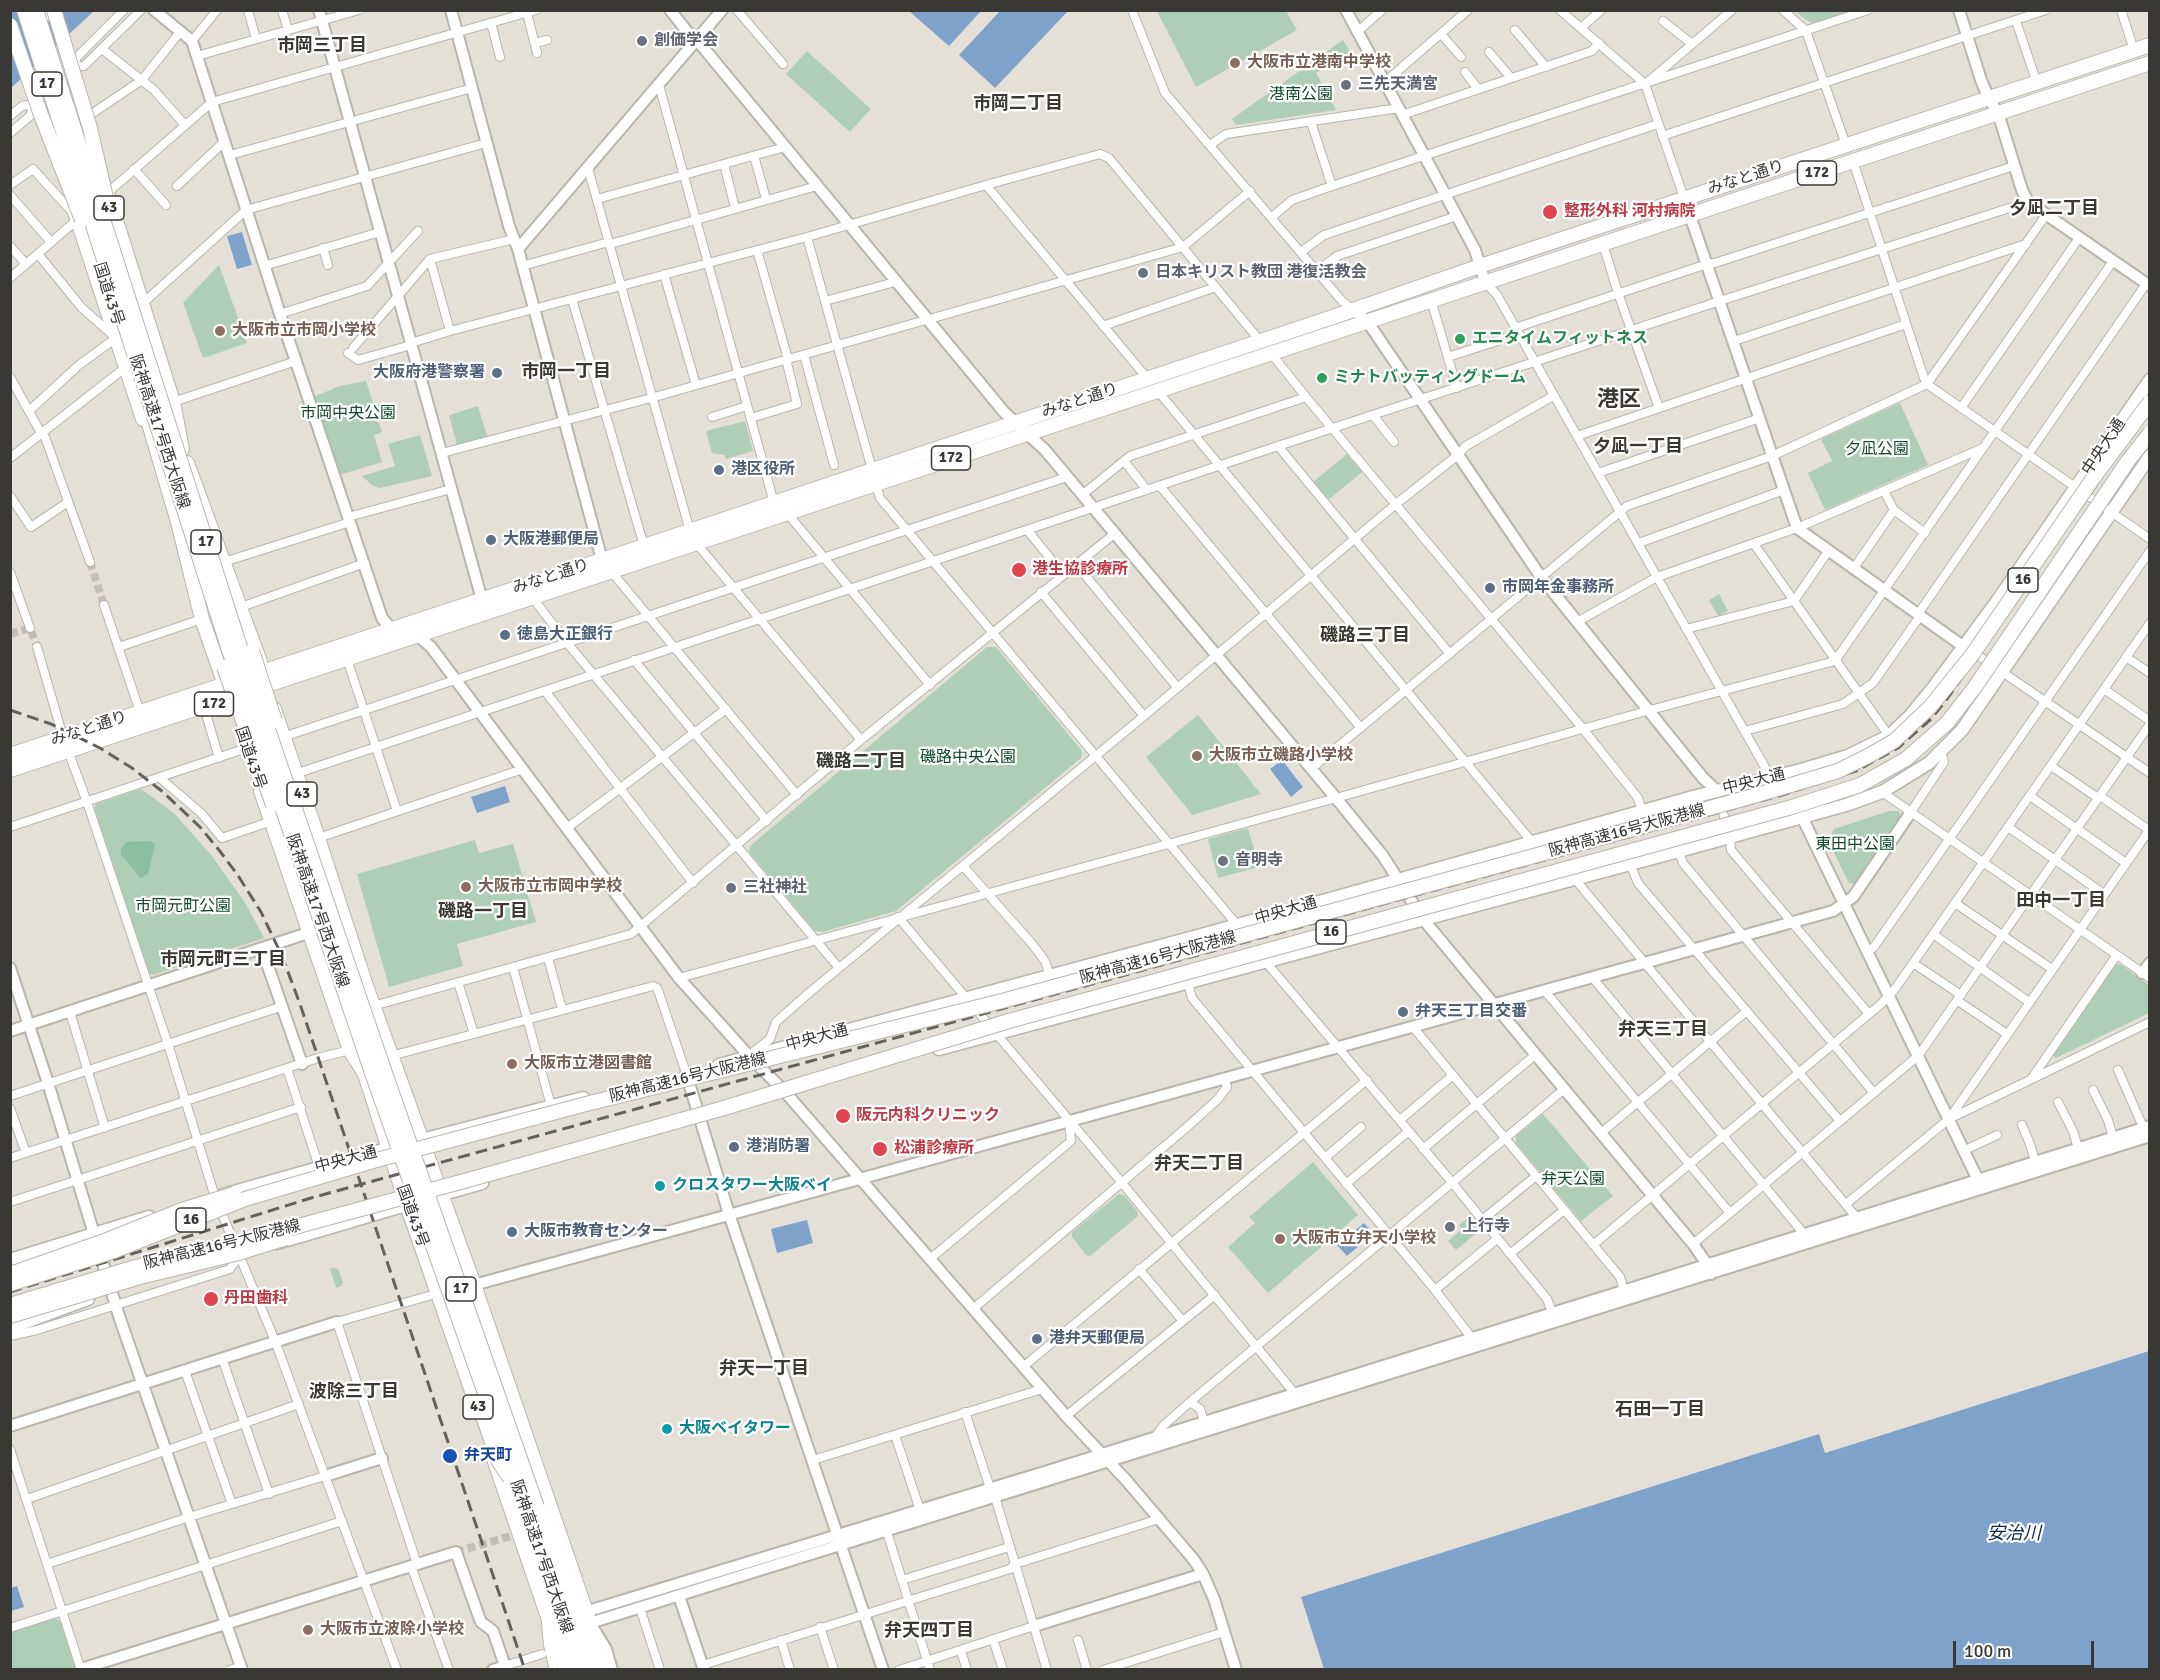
<!DOCTYPE html>
<meta charset="utf-8">
<style>
body{margin:0}
#map{position:relative;width:2160px;height:1680px;overflow:hidden;background:#e4e0d8;font-family:Signika,sans-serif}
canvas{display:block}
.frame{position:absolute;inset:0;border:12px solid #3a3835;pointer-events:none}
.scale{position:absolute;left:1953px;top:1641px;width:141px;height:27px;box-sizing:border-box;border:3px solid #3a3835;border-top:0;padding-left:8px;font-size:18px;line-height:21px;white-space:nowrap;color:#3a3835;-webkit-text-stroke:4px #fff;paint-order:stroke}
</style>
<div id="map">
<canvas width="2160" height="1680"></canvas>
<div class="frame"></div>
<div class="scale">100 m</div>
</div>
<script>
const ctx = document.querySelector('canvas').getContext('2d');
ctx.lineJoin = 'round';
function fillPath(path, color) {
  ctx.fillStyle = color;
  ctx.fill(path, 'evenodd');
}
function toPath(rows) {
  const path = new Path2D();
  for (const r of rows) {
    path.moveTo(r[0], r[1]);
    for (let i = 2; i < r.length; i += 2) path.lineTo(r[i], r[i + 1]);
  }
  return path;
}
function stroke(path, color, width, dash) {
  ctx.strokeStyle = color;
  ctx.lineWidth = width;
  ctx.lineCap = dash ? 'butt' : 'round';
  ctx.setLineDash(dash || []);
  ctx.stroke(path);
}
function write(font, color, halo, rows, align = 'center') {
  ctx.font = font + ' Signika,"Noto Sans JP",sans-serif';
  ctx.lineWidth = 4.5;
  ctx.setLineDash([]);
  ctx.textBaseline = 'middle';
  ctx.strokeStyle = halo;
  ctx.fillStyle = color;
  for (const [text, x, y, turn = 0] of rows) {
    ctx.save();
    ctx.translate(x, y);
    ctx.rotate((+turn || 0) * Math.PI / 180);
    ctx.textAlign = isNaN(turn) ? turn : align;
    if (halo) ctx.strokeText(text, 0, 0);
    ctx.fillText(text, 0, 0);
    ctx.restore();
  }
}
fillPath(toPath([
 [1157,11,1286,11,1297,30,1196,87],
 [1795,11,1851,11,1814,23,1809,22],
 [1343,40,1351,53,1316,73,1336,110,1236,125,1232,119],
 [807,51,871,109,850,132,786,74],
 [219,265,247,343,203,358,183,303],
 [366,381,382,432,374,435,382,462,339,475,313,397,340,386],
 [1900,403,1928,465,1825,510,1808,473,1832,461,1821,439],
 [478,406,487,436,457,445,449,415],
 [745,421,753,451,726,459,724,455,712,453,706,431],
 [420,435,432,476,380,488,373,486,362,476,395,466,388,444],
 [1347,454,1362,472,1327,501,1312,483],
 [1719,594,1728,611,1718,616,1709,600],
 [987,647,996,647,1082,751,1081,758,896,911,822,932,815,931,749,852,750,846],
 [1198,715,1261,794,1192,815,1146,757],
 [141,789,174,813,212,856,246,904,264,938,153,975,149,973,94,809,96,804],
 [1889,811,1899,811,1901,819,1856,884,1849,883,1828,840,1834,829],
 [1248,828,1259,867,1218,878,1208,839],
 [475,840,479,853,513,844,536,922,457,944,463,966,389,987,357,874],
 [2120,964,2149,985,2149,1013,2056,1058,2052,1055,2114,965],
 [1543,1114,1613,1196,1581,1221,1516,1143,1516,1136],
 [1313,1162,1358,1215,1268,1293,1228,1247,1255,1223,1249,1217],
 [1119,1194,1124,1195,1137,1211,1138,1216,1090,1256,1086,1255,1072,1237,1072,1232],
 [1470,1216,1481,1229,1456,1250,1448,1241,1462,1229,1459,1225],
 [334,1268,338,1269,343,1282,341,1286,336,1288,330,1269],
 [55,1618,60,1621,76,1669,11,1669,11,1632]
]), '#aeceb8');
fillPath(toPath([
 [152,841,155,845,148,874,140,878,121,854,121,849,126,842]
]), '#8cbf9d');
fillPath(toPath([
 [1001,10,1068,11,995,88,959,55],
 [11,11,94,11,11,88],
 [909,11,981,11,949,46],
 [242,232,252,265,237,269,227,236],
 [1282,760,1303,787,1291,797,1270,769],
 [505,786,510,802,477,813,471,797],
 [807,1220,813,1243,777,1253,771,1229],
 [1364,1223,1373,1234,1347,1256,1337,1245],
 [2149,1351,2149,1669,1324,1669,1301,1597,1819,1434,1825,1453],
 [17,1586,24,1607,11,1611,11,1588]
]), '#7fa2cb');
stroke(toPath([
 [90,562,104,605],
 [10,634,30,628,37,647],
 [456,1552,521,1533]
]), '#c2beb7', 8, [8, 4]);
const street = toPath([
 [248,10,256,39],
 [282,10,288,30],
 [737,10,783,64],
 [1132,10,1165,93,1342,301,1353,310],
 [1560,10,1645,84,1684,198],
 [1783,10,1806,31,1846,145],
 [2121,10,2134,50],
 [527,13,537,53],
 [1663,21,1692,44],
 [2016,21,2037,83],
 [491,23,500,57],
 [1581,28,1601,10],
 [1515,30,1546,67],
 [1357,32,1382,10],
 [1441,34,1461,57],
 [192,41,217,10],
 [535,43,547,40],
 [102,49,154,90,185,125],
 [1489,52,1511,78],
 [197,56,359,10],
 [75,67,84,66,141,10],
 [1465,72,1478,89],
 [1649,81,1732,10],
 [1385,82,1468,10],
 [659,85,774,503],
 [90,115,142,80,180,32],
 [1402,115,1592,51,1599,43],
 [10,116,22,106,34,104,75,67,76,58,124,10],
 [1311,122,1332,186],
 [10,133,30,116,34,104],
 [1662,136,2046,10],
 [1210,145,1226,134,1399,108],
 [230,155,472,88],
 [754,156,766,199],
 [1853,161,1924,378,1927,384,2150,539],
 [724,164,735,208],
 [588,168,690,531,696,543,861,740],
 [134,169,166,205],
 [10,185,33,169,73,213],
 [986,185,1147,378],
 [177,186,225,141],
 [10,195,51,242],
 [104,196,212,102,536,10],
 [597,199,785,147],
 [1272,217,1292,200,1332,186,1868,10],
 [807,237,880,498,1238,926],
 [1603,244,1618,293,1659,408],
 [10,246,26,264],
 [323,248,328,265],
 [1301,252,1324,235,1658,124],
 [430,259,450,331],
 [264,266,380,232],
 [522,266,605,243,610,244,817,186],
 [1317,271,1337,256,1457,216],
 [664,274,696,385],
 [10,278,79,218],
 [1485,282,1497,295,1766,769,1773,779],
 [572,299,644,546],
 [1431,300,1457,388],
 [825,301,895,282],
 [142,304,246,210,486,143],
 [280,314,367,286,418,231],
 [1103,326,1216,287],
 [1515,328,1707,264,1715,263,2014,166],
 [1734,341,2026,244],
 [411,343,450,331,807,237,986,185,1100,154,1109,158,1260,341],
 [353,348,430,259,514,239],
 [1270,352,1306,397,1584,730,1638,798,1642,811],
 [348,353,358,360,411,345],
 [804,355,834,465],
 [1448,357,1519,334],
 [10,377,41,433,45,437,90,562],
 [1157,390,1532,842,1535,844],
 [173,402,296,361],
 [1961,408,2079,238],
 [29,411,79,365,116,338,82,308,38,254],
 [1373,415,1394,442],
 [712,417,747,406],
 [751,418,797,404,787,363,788,359,757,250],
 [1577,436,1906,324],
 [1278,446,1450,654],
 [442,453,651,398,1183,247,1250,191],
 [10,458,126,367],
 [1124,461,1147,490],
 [1598,473,1760,418],
 [1160,486,1361,728],
 [1884,491,1894,510,1925,533],
 [1082,495,1130,456,1306,397],
 [10,496,31,527,68,502],
 [787,513,930,685],
 [348,517,451,489],
 [1028,531,1063,574],
 [1639,543,1784,490],
 [1754,544,1889,736],
 [224,562,350,522],
 [1076,564,1177,687],
 [1854,568,1894,510],
 [610,570,797,795],
 [10,572,30,628],
 [1041,592,1144,716],
 [532,597,568,644,839,968],
 [104,605,140,712],
 [241,607,365,563],
 [1918,614,2146,284],
 [1577,622,1657,577,1797,528,1983,448],
 [1686,629,1794,601,1829,550],
 [37,647,63,737,87,802,168,1044,215,1197,275,1341,397,1670],
 [119,647,202,619],
 [1973,652,2150,773],
 [2126,657,2150,673],
 [347,659,397,811],
 [634,660,767,821],
 [2104,689,2150,721],
 [545,691,693,883],
 [204,707,219,758],
 [1745,731,1843,704,1873,683,1920,616],
 [283,737,1067,477],
 [2051,766,2098,798],
 [1311,769,1627,506,1772,456,1927,384,2046,215],
 [295,774,1278,446,1720,301,2028,202],
 [160,778,201,813,222,838,272,821],
 [1882,792,2150,978],
 [2030,796,2126,863],
 [2100,796,2149,830],
 [1720,803,1730,837,1731,850,1869,1014],
 [1911,812,1944,762,1941,751],
 [10,827,247,748],
 [2008,827,2104,894],
 [567,828,726,709],
 [318,838,523,769],
 [1679,851,1683,863,1874,1093],
 [1630,864,1638,883,1840,1121],
 [963,866,1033,945,1045,961,1050,976],
 [1574,878,1857,1218],
 [1955,903,2052,969],
 [898,917,1123,1184,1296,1395],
 [1933,934,2029,1002],
 [1868,951,1874,947,2150,551],
 [548,958,562,1009],
 [1265,961,1450,1180,1547,1299,1552,1312],
 [1913,963,1961,995],
 [513,967,551,1106],
 [679,978,1336,798,1650,710,1835,661,2113,261],
 [1593,978,1804,1234],
 [458,982,474,1034],
 [1188,983,1192,998,1435,1290,1471,1337],
 [1545,991,1730,1213],
 [1958,1001,2007,1034],
 [373,1006,631,934,861,740,1114,534],
 [70,1012,105,1128],
 [1413,1027,1620,1277,1624,1290],
 [751,1054,770,1039,776,1022,810,992,1144,716,1396,504,1458,455,1466,446,1553,396],
 [391,1056,653,986,657,988,659,993,686,1073],
 [287,1068,319,1167],
 [2118,1070,2143,1127],
 [2032,1078,2116,956],
 [2093,1090,2108,1120,2113,1137],
 [10,1096,283,1006],
 [2058,1102,2073,1131,2078,1148],
 [10,1108,26,1153],
 [1951,1116,2150,829],
 [1400,1120,1453,1075],
 [2022,1125,2030,1144,2035,1161],
 [1601,1133,1747,1011],
 [1423,1149,1535,1055],
 [1965,1150,1997,1135],
 [10,1158,318,1058,350,1050],
 [1325,1158,1361,1127],
 [1346,1184,1409,1131],
 [10,1202,301,1107],
 [1846,1204,1949,1119,2150,1022],
 [1482,1220,1536,1176],
 [1693,1244,1918,1056,2150,724],
 [1593,1245,1881,1004,1895,989,2150,623],
 [1510,1254,1564,1210],
 [930,1259,1071,1141,1069,1122],
 [1139,1269,1182,1320],
 [1435,1290,1497,1239],
 [973,1309,1186,1128,1218,1099,1227,1087,1224,1078],
 [10,1336,37,1330,230,1269,239,1256],
 [222,1358,269,1494],
 [1023,1367,1367,1080],
 [185,1371,232,1504],
 [1190,1402,1200,1409,1204,1421],
 [965,1412,990,1488],
 [1066,1416,1215,1295],
 [895,1435,920,1510],
 [1155,1437,1164,1425,1190,1402,1563,1090],
 [10,1449,81,1670],
 [813,1460,1042,1389],
 [995,1497,1047,1670],
 [27,1499,299,1404],
 [887,1532,930,1670],
 [47,1564,189,1517,325,1476],
 [417,1564,337,1322,439,1293],
 [411,1566,449,1670],
 [902,1580,1009,1547],
 [640,1608,660,1670],
 [546,1624,548,1645,554,1670],
 [820,1627,834,1670],
 [10,1628,342,1521],
 [993,1639,1003,1670],
 [781,1640,790,1670],
 [1078,1640,1087,1670],
 [961,1651,967,1670],
 [703,1665,1010,1569,1015,1564,1159,1519],
 [505,1666,542,1654],
 [230,1670,241,1666],
 [899,1670,1034,1626],
 [1103,1670,1224,1632]
]);
const secondary = toPath([
 [154,10,192,41,280,314,382,618,392,630,417,635,431,647,679,978,749,1056,786,1093,1066,1416,1126,1480,1194,1560,1203,1574,1214,1599,1236,1670],
 [319,10,482,600],
 [451,10,509,226,518,249,602,560],
 [670,10,690,35,697,40,1004,412,1045,450,1340,803,1383,856,1423,919,1693,1244,1707,1264,1711,1274],
 [1346,10,1475,250,1485,282],
 [1959,10,1981,80,1989,99,1998,113,2022,190,2028,202,2150,286],
 [1684,198,1797,528,1964,647],
 [518,249,722,10],
 [1353,310,1367,321,1541,577,1703,778,1717,791],
 [1802,817,1978,1180],
 [262,949,302,1064],
 [10,968,48,1083,119,1316,242,1670],
 [2142,973,2150,963],
 [10,1031,311,932],
 [686,1073,729,1214,883,1670],
 [474,1285,1833,911,1853,897,1911,812],
 [10,1426,337,1322],
 [325,1476,382,1458],
 [679,1596,704,1670],
 [585,1612,1048,1471,2150,1126],
 [1034,1626,1203,1574],
 [81,1669,456,1552,479,1617,481,1622,493,1631,505,1666,493,1670],
 [612,1670,606,1649,590,1623,2150,1136]
]);
const primary = toPath([
 [939,1049,1679,851,1846,805,1882,792,1929,763,1962,730,2150,456],
 [719,1065,1216,931,1693,797,1801,770,1848,756,1889,736,1909,717,1933,688,1998,600,2150,380],
 [414,1142,583,1098],
 [223,1195,397,1146],
 [433,1197,482,1183],
 [277,1243,416,1202],
 [10,1260,149,1217],
 [10,1328,88,1299]
]);
const highway = toPath([
 [45,10,46,14],
 [109,198,173,402,182,449],
 [74,209,143,419],
 [145,410,178,522,202,619,224,682],
 [187,463,260,662],
 [274,709,318,838,366,986,474,1285,590,1623,602,1670],
 [10,755,602,560,1333,317,1480,266,2150,45],
 [10,770,2150,63],
 [261,791,350,1050,365,1074,407,1205,480,1414],
 [494,1459,566,1670],
 [523,1501,579,1670],
 [537,1507,591,1670]
]);
stroke(street, '#b8b5ac', 10);
stroke(secondary, '#b8b5ac', 14);
stroke(primary, '#b8b5ac', 15);
stroke(highway, '#b8b5ac', 16);
stroke(street, '#fff', 8);
stroke(secondary, '#fff', 10);
stroke(primary, '#fff', 12);
stroke(highway, '#fff', 14);
stroke(toPath([
 [10,710,51,724,100,748,132,768,163,792,200,827,219,850,237,874,261,912,282,956,300,1004,525,1670],
 [10,1292,311,1198,1782,795,1856,771,1898,748,1931,719,1947,699,2150,408]
]), '#64625d', 3, [12, 6]);
const highwayBridge = toPath([
 [24,10,229,650,372,1073,523,1501],
 [36,10,240,647,384,1070,537,1507],
 [54,10,90,128,109,211],
 [10,25,41,115,82,220],
 [252,651,275,721],
 [224,667,273,805],
 [10,1274,107,1240,182,1210,234,1194],
 [10,1284,114,1251,245,1199,373,1161,582,1105,1002,1001,1750,797,1838,771,1870,755,1894,741,1930,707,1972,655,2094,477,2150,402],
 [10,1305,136,1267,254,1238,468,1180,724,1108,1009,1021,1792,807,1860,785,1906,759,1947,723,1975,687,2128,461,2150,433],
 [10,1316,140,1277,235,1254,286,1238],
 [478,1402,499,1462,510,1478]
]);
stroke(highwayBridge, '#b8b5ac', 16, []);
stroke(highwayBridge, '#fff', 14);
for (const [x, y, r, color] of [
 [642,41,6,"#6b7280"],
 [1235,63,6,"#8d6e63"],
 [1346,85,6,"#6b7280"],
 [1550,212,8,"#e0444e"],
 [1143,273,6,"#6b7280"],
 [220,331,6,"#8d6e63"],
 [1460,339,6,"#2e9e5b"],
 [497,373,6,"#5c6f8a"],
 [1322,378,6,"#2e9e5b"],
 [719,470,6,"#5c6f8a"],
 [491,540,6,"#5c6f8a"],
 [1019,570,8,"#e0444e"],
 [1490,588,6,"#5c6f8a"],
 [505,635,6,"#5c6f8a"],
 [1197,756,6,"#8d6e63"],
 [1223,861,6,"#6b7280"],
 [466,887,6,"#8d6e63"],
 [731,888,6,"#6b7280"],
 [1403,1012,6,"#5c6f8a"],
 [512,1064,6,"#8d6e63"],
 [843,1116,8,"#e0444e"],
 [734,1147,6,"#5c6f8a"],
 [880,1149,8,"#e0444e"],
 [660,1186,6,"#0f9aa8"],
 [1450,1227,6,"#6b7280"],
 [512,1232,6,"#5c6f8a"],
 [1280,1239,6,"#8d6e63"],
 [211,1299,8,"#e0444e"],
 [1037,1339,6,"#5c6f8a"],
 [667,1429,6,"#0f9aa8"],
 [450,1456,8,"#1a4fb4"],
 [308,1630,6,"#8d6e63"]
]) {
  const dot = new Path2D();
  dot.arc(x, y, r, 0, 2 * Math.PI);
  ctx.fillStyle = color;
  ctx.fill(dot);
  stroke(dot, '#fff', 2);
}
for (const [x, y, w] of [
 [47,84,30],
 [1817,173,39],
 [109,208,30],
 [951,458,39],
 [206,542,30],
 [2023,580,30],
 [214,704,39],
 [302,794,30],
 [1331,932,30],
 [191,1220,30],
 [461,1289,30],
 [478,1407,30]
]) {
  const box = new Path2D();
  box.roundRect(x - w / 2, y - 12, w, 24, 4.5);
  ctx.fillStyle = '#fff';
  ctx.fill(box);
  stroke(box, '#3a3835', 1.5);
}
write('bold 15px', '#3a3835', null, [
 ["17",47,84],
 ["172",1817,173],
 ["43",109,208],
 ["172",951,458],
 ["17",206,542],
 ["16",2023,580],
 ["172",214,704],
 ["43",302,794],
 ["16",1331,932],
 ["16",191,1220],
 ["17",461,1289],
 ["43",478,1407]
]);
write('bold 16px', '#5b616d', '#fff', [
 ["創価学会",654,41],
 ["三先天満宮",1358,85],
 ["日本キリスト教団 港復活教会",1155,273],
 ["音明寺",1235,861],
 ["三社神社",743,888],
 ["上行寺",1462,1227]
], 'left');
write('bold 16px', '#785e54', '#fff', [
 ["大阪市立港南中学校",1247,63],
 ["大阪市立市岡小学校",232,331],
 ["大阪市立磯路小学校",1209,756],
 ["大阪市立市岡中学校",478,887],
 ["大阪市立港図書館",524,1064],
 ["大阪市立弁天小学校",1292,1239],
 ["大阪市立波除小学校",320,1630]
], 'left');
write('16px', '#0e4b2b', '#fff', [
 ["港南公園",1301,95],
 ["市岡中央公園",348,414],
 ["夕凪公園",1877,450],
 ["磯路中央公園",968,758],
 ["東田中公園",1855,845],
 ["市岡元町公園",183,907],
 ["弁天公園",1573,1180]
]);
write('16px', '#3a3835', '#fff', [
 ["みなと通り",1746,178,-18],
 ["国道43号",108,294,72],
 ["みなと通り",1080,401,-18],
 ["阪神高速17号西大阪線",159,432,72],
 ["中央大通",2104,447,-56],
 ["みなと通り",551,577,-18],
 ["みなと通り",89,729,-18],
 ["国道43号",250,758,71],
 ["中央大通",1754,782,-14],
 ["阪神高速16号大阪港線",1627,831,-15],
 ["阪神高速17号西大阪線",317,911,71],
 ["中央大通",1286,911,-16],
 ["阪神高速16号大阪港線",1158,958,-15],
 ["中央大通",817,1038,-15],
 ["阪神高速16号大阪港線",688,1078,-14],
 ["中央大通",346,1160,-15],
 ["国道43号",412,1216,70],
 ["阪神高速16号大阪港線",222,1245,-14],
 ["阪神高速17号西大阪線",541,1557,71]
]);
write('bold 16px', '#be3a42', '#fff', [
 ["整形外科 河村病院",1564,212],
 ["港生協診療所",1032,570],
 ["阪元内科クリニック",856,1116],
 ["松浦診療所",894,1149],
 ["丹田歯科",224,1299]
], 'left');
write('bold 16px', '#27864d', '#fff', [
 ["エニタイムフィットネス",1472,339],
 ["ミナトバッティングドーム",1334,378]
], 'left');
write('bold 16px', '#4e5e75', '#fff', [
 ["大阪府港警察署",485,373,"right"],
 ["港区役所",731,470],
 ["大阪港郵便局",503,540],
 ["市岡年金事務所",1502,588],
 ["徳島大正銀行",517,635],
 ["弁天三丁目交番",1415,1012],
 ["港消防署",746,1147],
 ["大阪市教育センター",524,1232],
 ["港弁天郵便局",1049,1339]
], 'left');
write('bold 16px', '#0d838f', '#fff', [
 ["クロスタワー大阪ベイ",672,1186],
 ["大阪ベイタワー",679,1429]
], 'left');
write('bold 16px', '#164399', '#fff', [
 ["弁天町",464,1456]
], 'left');
write('bold 18px', '#3b3831', '#fff', [
 ["市岡三丁目",322,46],
 ["市岡二丁目",1018,104],
 ["夕凪二丁目",2054,209],
 ["市岡一丁目",566,372],
 ["夕凪一丁目",1638,447],
 ["磯路三丁目",1365,636],
 ["磯路二丁目",861,762],
 ["田中一丁目",2061,901],
 ["磯路一丁目",483,912],
 ["市岡元町三丁目",223,960],
 ["弁天三丁目",1663,1030],
 ["弁天二丁目",1199,1164],
 ["弁天一丁目",764,1369],
 ["波除三丁目",354,1392],
 ["石田一丁目",1660,1410],
 ["弁天四丁目",929,1631]
]);
write('italic 18px', '#042a51', '#fff', [
 ["安治川",2014,1534]
]);
write('bold 22px', '#3b3831', '#fff', [
 ["港区",1619,400]
]);
</script>
